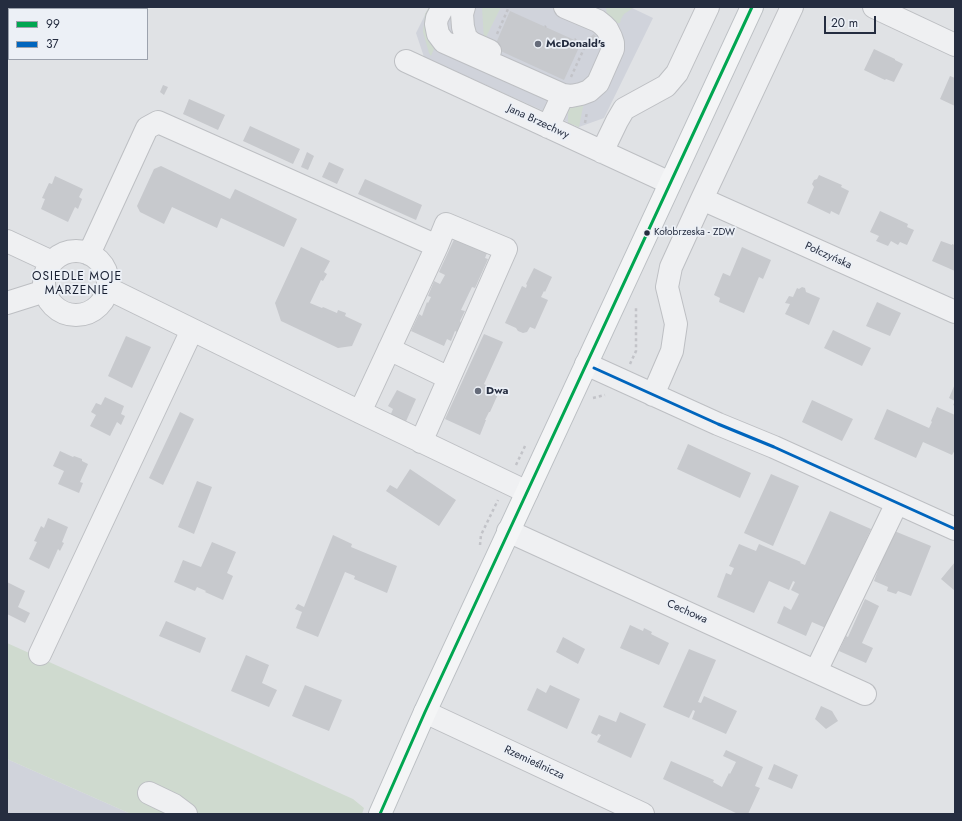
<!DOCTYPE html>
<meta charset="utf-8">
<style>
body{margin:0}
#map{position:relative;width:962px;height:821px;overflow:hidden;background:#e0e2e5;font-family:Jost,sans-serif}
canvas{display:block}
.frame{position:absolute;inset:0;border:8px solid #252d40;pointer-events:none}
.legend{position:absolute;left:8px;top:8px;width:140px;height:52px;box-sizing:border-box;background:#ecf0f6;border:1px solid #9ca2ad;margin:0;padding:5px 7px;list-style:none;font-size:12px;color:#252d40}
.legend li{display:flex;align-items:center;gap:8px;height:20px}
.legend b{width:20px;border:1px solid #9ca2ad}
.scale{position:absolute;left:824px;top:16px;width:52px;height:18px;box-sizing:border-box;border:2px solid #252d40;border-top:0;padding-left:5px;font-size:12px;line-height:14px;white-space:nowrap;color:#252d40;-webkit-text-stroke:3px #ecf0f6;paint-order:stroke}
</style>
<div id="map">
<canvas width="962" height="821"></canvas>
<div class="frame"></div>
<ul class="legend">
<li><b style="height:5px;background:#00a651"></b>99</li>
<li><b style="height:5px;background:#0065bd"></b>37</li>
</ul>
<div class="scale">20 m</div>
</div>
<script>
const ctx = document.querySelector('canvas').getContext('2d');
ctx.lineJoin = 'round';
function fillPath(path, color) {
  ctx.fillStyle = color;
  ctx.fill(path, 'evenodd');
}
function toPath(rows) {
  const path = new Path2D();
  for (const r of rows) {
    if (r.length === 3) {
      path.moveTo(r[0] + r[2], r[1]);
      path.arc(r[0], r[1], r[2], 0, 2 * Math.PI);
      continue;
    }
    path.moveTo(r[0], r[1]);
    for (let i = 2; i < r.length; i += 2) path.lineTo(r[i], r[i + 1]);
  }
  return path;
}
function stroke(path, color, width, dash) {
  ctx.strokeStyle = color;
  ctx.lineWidth = width;
  ctx.lineCap = dash ? 'butt' : 'round';
  ctx.setLineDash(dash || []);
  ctx.stroke(path);
}
function write(font, color, halo, rows, align = 'center') {
  ctx.font = font + ' Jost,sans-serif';
  ctx.lineWidth = 3.5;
  ctx.setLineDash([]);
  ctx.textBaseline = 'middle';
  ctx.strokeStyle = halo;
  ctx.fillStyle = color;
  for (const [text, x, y, turn = 0] of rows) {
    ctx.save();
    ctx.translate(x, y);
    ctx.rotate((+turn || 0) * Math.PI / 180);
    ctx.textAlign = isNaN(turn) ? turn : align;
    if (halo) ctx.strokeText(text, 0, 0);
    ctx.fillText(text, 0, 0);
    ctx.restore();
  }
}
fillPath(toPath([
 [429,7,630,7,653,18,604,118,579,127,424,57,416,33],
 [7,759,131,814,7,814]
]), '#d0d3db');
fillPath(toPath([
 [17,7,126,7,125,9,22,9],
 [429,7,434,9,434,49,431,56,429,53,423,32,425,14],
 [482,7,501,7,484,41],
 [606,7,630,7,633,8,624,14,621,19,620,23,616,23,607,19],
 [584,102,579,127,568,123,568,111,572,105],
 [7,643,353,799,364,808,362,814,131,814,7,759]
]), '#cfdacf');
fillPath(toPath([
 [510,11,581,43,564,80,494,48],
 [594,34,599,42,592,47,587,39],
 [874,49,895,59,895,60,903,64,894,82,886,79,885,80,864,70],
 [950,76,955,78,955,106,940,99],
 [163,85,168,87,164,95,160,92],
 [189,99,225,115,218,130,183,114],
 [250,126,300,149,293,164,243,141],
 [307,152,314,156,308,170,301,167],
 [329,162,344,169,337,184,322,177],
 [161,166,230,199,235,189,297,219,284,247,221,218,217,228,172,207,164,224,140,212,137,206,154,169],
 [819,175,842,185,841,187,849,191,839,215,831,211,830,214,807,203,814,187,812,184,814,180,817,179],
 [55,176,83,189,79,197,82,199,78,209,75,207,68,222,41,209,45,199,42,198,49,183,52,184],
 [365,179,422,205,416,220,358,194],
 [880,211,908,224,907,227,914,230,907,245,900,242,898,245,891,241,888,246,876,241,879,236,870,232],
 [457,233,489,248,485,258,488,259,475,288,472,287,461,310,465,311,460,321,462,325,459,330,457,332,455,331,451,341,447,339,444,346,411,331,419,314,422,316,427,302,428,303,431,297,428,296,434,281,440,284,445,275,439,272],
 [941,241,952,245,952,244,955,245,955,271,932,261],
 [301,247,330,261,324,272,327,274,323,281,321,280,310,303,322,308,323,307,337,313,338,310,346,313,345,316,362,324,352,346,338,348,281,321,275,303],
 [742,247,771,260,763,279,759,277,744,313,719,302,720,298,714,295,723,273,730,276],
 [534,268,552,277,545,292,544,291,541,297,548,300,535,329,530,327,527,332,523,333,518,331,516,328,505,323,522,286,526,288,527,285,526,284],
 [802,287,805,288,806,292,820,298,809,325,785,314,790,304,785,303,789,296,793,297,797,288,799,289],
 [877,302,901,313,890,336,866,326],
 [833,330,871,348,862,366,824,348],
 [484,334,503,342,484,384,499,392,490,412,489,412,485,420,486,420,480,435,445,419],
 [126,336,151,347,132,388,108,376],
 [955,384,955,406,953,405,955,401,949,398],
 [397,390,416,399,403,428,388,421,393,409,388,406],
 [105,397,124,406,121,414,125,416,121,425,117,422,110,436,90,426,96,415,91,412,96,403,101,405],
 [812,400,853,419,842,441,802,422],
 [937,407,955,415,955,450,952,455,923,442,916,458,874,439,887,409,929,428,932,422,931,421],
 [180,412,194,419,163,485,149,478],
 [688,444,751,473,740,498,677,469],
 [60,451,73,457,74,456,82,459,82,461,88,464,80,482,83,483,79,493,58,484,64,471,53,466],
 [410,469,456,500,439,526,386,491,390,485,397,489],
 [771,474,799,486,773,546,744,533],
 [197,481,212,487,194,534,178,527],
 [830,511,871,529,851,573,828,629,812,622,806,636,777,623,784,606,791,610,799,594,791,590,795,582,793,581,789,590,769,581,754,613,717,597,726,573,731,575,734,568,729,566,739,544,756,551,759,544,801,562,800,563,805,565],
 [48,518,68,527,62,542,64,543,60,551,58,549,49,569,29,559,37,542,34,541,41,526,44,528],
 [887,528,931,546,911,596,898,591,896,594,887,591,888,587,874,581,878,570,868,566],
 [333,535,352,544,351,547,397,566,387,593,354,579,355,576,345,572,318,637,296,628,302,612,295,609,298,604,304,607],
 [212,542,236,552,227,573,233,576,223,600,205,592,206,591,197,587,195,591,174,582,183,560,201,567],
 [955,562,955,591,941,579],
 [7,582,25,591,18,607,30,613,25,623,7,614],
 [865,599,879,606,862,643,873,648,866,663,839,651,846,636,848,637],
 [166,621,206,638,200,653,159,636],
 [630,625,643,631,644,628,652,632,651,634,669,643,659,665,620,648],
 [563,637,585,649,578,664,556,652],
 [689,649,716,660,698,702,701,703,704,696,737,711,726,734,692,719,695,711,693,710,689,718,663,707],
 [246,655,269,665,262,683,277,690,269,707,231,691],
 [305,685,342,700,329,731,292,716],
 [550,685,580,699,567,729,527,710,537,688,546,693],
 [821,706,832,711,838,721,826,729,815,719],
 [620,712,646,724,631,758,597,742,601,735,598,734,597,736,591,733,599,715,616,722],
 [726,750,763,767,755,786,760,788,748,814,738,814,663,779,671,761,714,780,713,782,722,787,729,773,730,774,736,762,723,756],
 [774,764,798,775,792,789,768,779]
]), '#c7c9cd');
const minor = toPath([
 [443,7,437,18,436,24,438,34,444,42,563,95,571,96,581,94,589,91,598,83,613,49,613,43,611,37,607,29,603,25,598,21,565,7],
 [464,7,462,14,463,27,466,38,472,43,490,51],
 [874,7,955,45],
 [406,61,670,183],
 [548,127,563,95],
 [602,152,617,121,624,109,666,86,677,73,708,7],
 [702,199,955,312],
 [7,241,52,262],
 [76,283,32],
 [89,254,147,128,158,122,437,246],
 [109,289,360,412,527,492],
 [7,303,45,291],
 [389,349,449,378],
 [586,364,718,424,774,447,955,529],
 [653,395,672,351,676,324,667,287,671,267,702,199,792,7],
 [360,412,437,246,446,224,506,249,421,442],
 [508,531,865,694],
 [40,654,192,330],
 [816,671,897,503],
 [425,712,643,814],
 [149,793,174,805,186,814]
]);
const major = toPath([
 [380,814,425,712,752,7]
]);
stroke(minor, '#bdbfc3', 24);
stroke(major, '#bbbfc3', 24);
stroke(toPath([
 [545,27,546,26],
 [497,34,508,9],
 [575,40,576,39],
 [571,77,586,44],
 [585,123,587,112],
 [630,364,636,351,636,306],
 [593,398,605,395],
 [516,465,526,444],
 [480,545,481,535,498,500]
]), '#c2c3c8', 2.5, [3, 3]);
stroke(minor, '#eff0f2', 22);
stroke(major, '#f4f5f6', 22);
stroke(toPath([
 [380,814,425,712,752,7]
]), '#00a651', 3);
stroke(toPath([
 [594,368,718,424,774,447,955,529]
]), '#0065bd', 3);
for (const [x, y, r, color] of [
 [538,44,4,"#666c7a"],
 [647,233,3.5,"#252d40"],
 [478,391,4,"#666c7a"]
]) {
  const dot = new Path2D();
  dot.arc(x, y, r, 0, 2 * Math.PI);
  ctx.fillStyle = color;
  ctx.fill(dot);
  stroke(dot, '#ecf0f6', 1.5);
}
write('10px', '#252d40', '#ecf0f6', [
 ["Kołobrzeska - ZDW",654,233]
], 'left');
write('bold 11px', '#252d40', '#ecf0f6', [
 ["McDonald's",546,44],
 ["Dwa",486,391]
], 'left');
write('11px', '#252d40', '#ecf0f6', [
 ["Jana Brzechwy",538,122,25],
 ["Połczyńska",828,256,24],
 ["Cechowa",687,612,24],
 ["Rzemieślnicza",534,763,25]
]);
ctx.letterSpacing = '1px';
write('12px', '#181f31', '#ecf0f6', [
 ["OSIEDLE MOJE",77,277],
 ["MARZENIE",77,291]
]);
ctx.letterSpacing = '0px';
</script>
